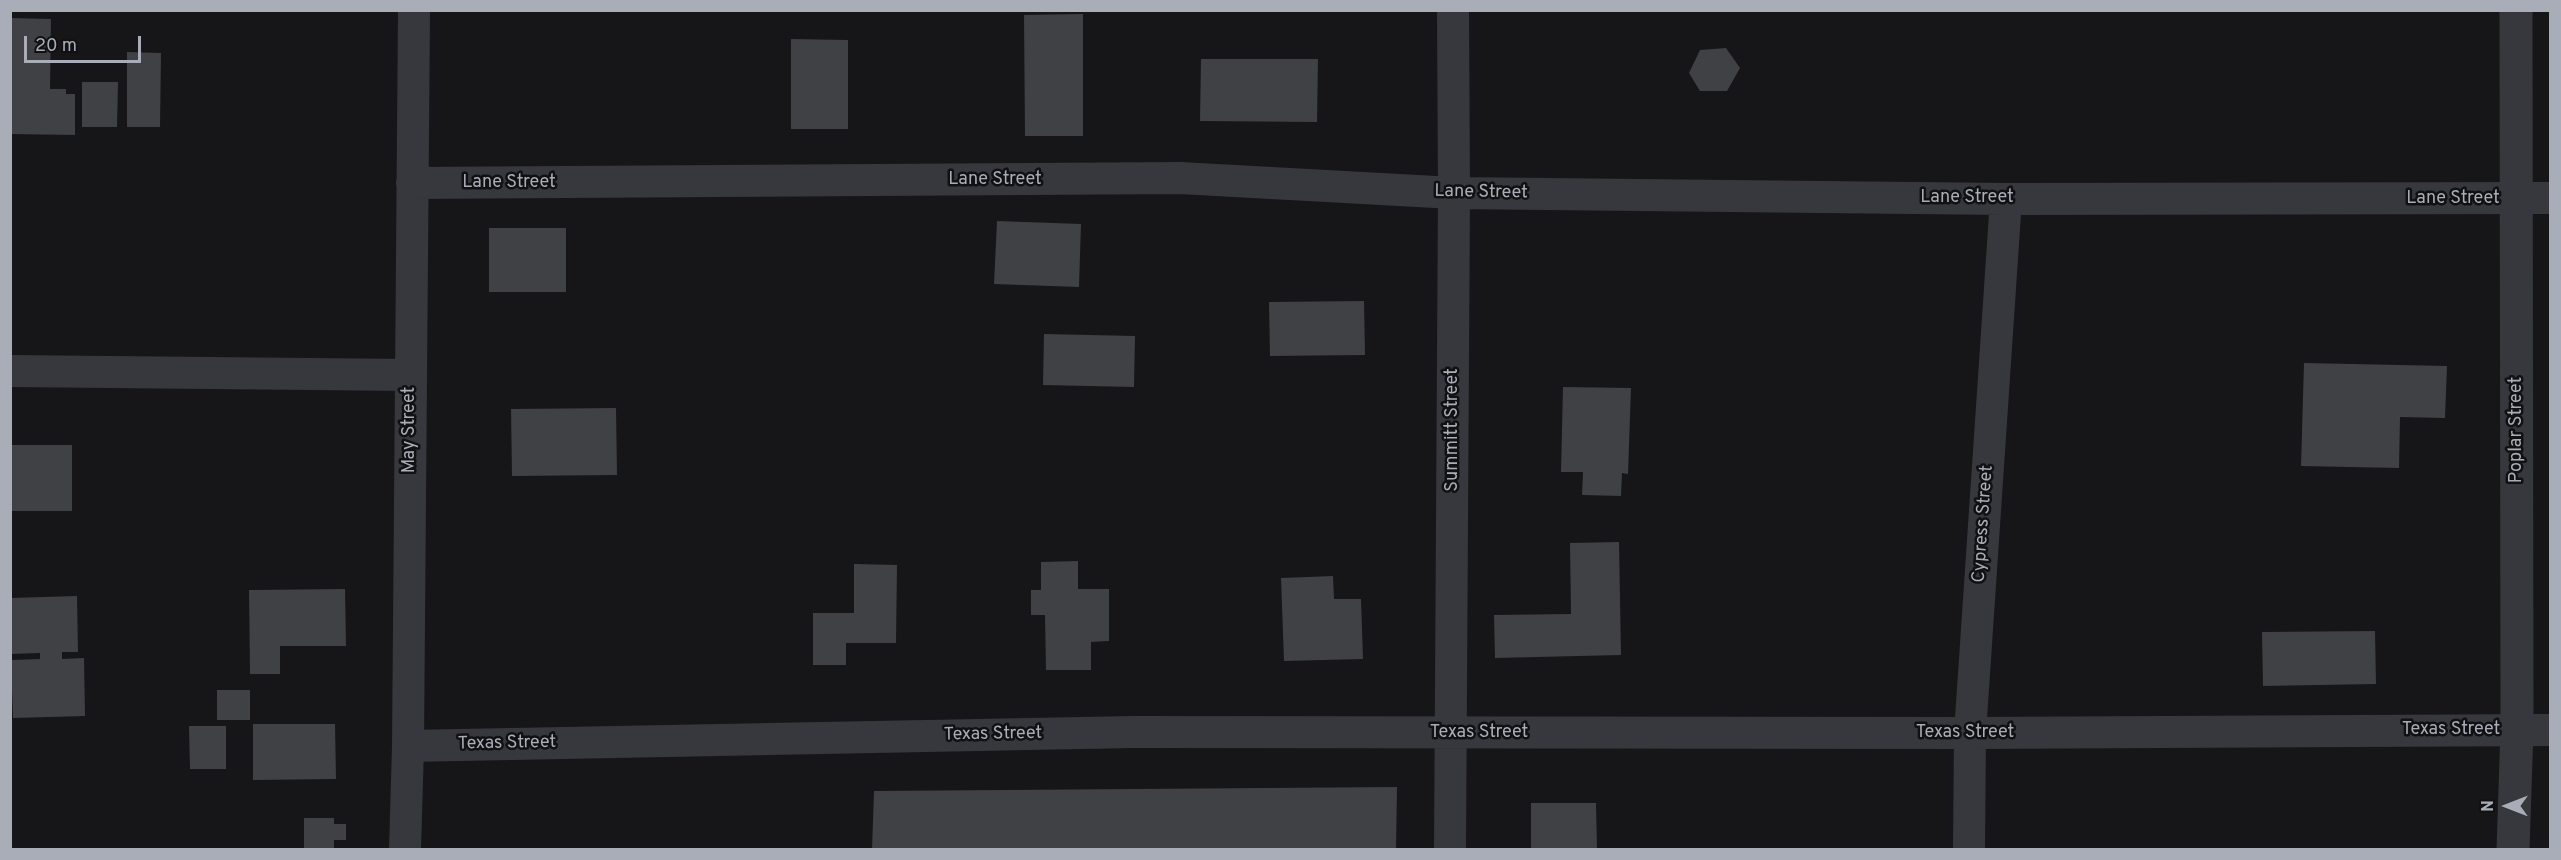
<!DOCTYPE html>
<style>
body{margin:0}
#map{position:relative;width:2561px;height:860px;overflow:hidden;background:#161618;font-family:Overpass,sans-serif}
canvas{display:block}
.frame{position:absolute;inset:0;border:12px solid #a8adb8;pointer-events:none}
.north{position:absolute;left:2477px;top:776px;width:60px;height:60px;-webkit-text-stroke:4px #111113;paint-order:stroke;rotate:270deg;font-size:16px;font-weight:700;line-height:24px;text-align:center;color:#a8adb8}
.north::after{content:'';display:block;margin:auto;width:21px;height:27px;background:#a8adb8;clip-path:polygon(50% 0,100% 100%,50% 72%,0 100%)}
.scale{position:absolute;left:24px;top:36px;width:117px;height:27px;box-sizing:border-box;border:3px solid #a8adb8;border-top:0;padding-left:8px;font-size:18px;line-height:21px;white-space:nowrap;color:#a8adb8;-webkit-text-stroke:4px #111113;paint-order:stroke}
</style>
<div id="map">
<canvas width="2561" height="860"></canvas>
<div class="frame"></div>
<div class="north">N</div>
<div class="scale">20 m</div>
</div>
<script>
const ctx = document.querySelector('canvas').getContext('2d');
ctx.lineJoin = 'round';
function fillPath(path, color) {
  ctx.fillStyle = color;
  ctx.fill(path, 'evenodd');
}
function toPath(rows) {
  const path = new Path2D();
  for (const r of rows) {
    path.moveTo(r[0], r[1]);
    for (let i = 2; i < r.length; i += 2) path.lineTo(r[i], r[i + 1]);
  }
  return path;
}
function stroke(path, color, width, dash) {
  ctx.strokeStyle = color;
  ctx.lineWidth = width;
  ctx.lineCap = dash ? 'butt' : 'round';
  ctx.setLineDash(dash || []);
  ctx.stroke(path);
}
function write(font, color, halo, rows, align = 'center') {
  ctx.font = font + ' Overpass,sans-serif';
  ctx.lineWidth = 5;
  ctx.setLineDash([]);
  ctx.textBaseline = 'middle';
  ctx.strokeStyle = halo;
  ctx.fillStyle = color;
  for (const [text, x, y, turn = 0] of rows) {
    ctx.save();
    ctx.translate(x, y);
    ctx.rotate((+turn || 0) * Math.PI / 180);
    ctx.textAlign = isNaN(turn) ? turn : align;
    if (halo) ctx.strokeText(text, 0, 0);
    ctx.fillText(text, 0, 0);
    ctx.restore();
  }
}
fillPath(toPath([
 [1083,14,1083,136,1025,136,1024,15],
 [10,18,51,19,50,89,66,89,66,94,75,94,75,135,10,134],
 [791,39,848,40,848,129,791,129],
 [1726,48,1740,68,1727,91,1700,91,1689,73,1700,50],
 [127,52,161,53,160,127,127,127],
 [1201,59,1318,59,1317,122,1200,121],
 [82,82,118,82,117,127,82,127],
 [997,221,1081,224,1079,287,994,284],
 [489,228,566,228,566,292,489,292],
 [1364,301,1365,355,1270,356,1269,302],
 [1044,334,1135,336,1134,387,1043,385],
 [2304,363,2447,366,2445,418,2400,417,2399,468,2301,466],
 [1563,387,1631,388,1628,474,1622,473,1621,496,1582,495,1583,472,1561,472],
 [616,408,617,475,512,476,511,409],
 [10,445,72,445,72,511,10,511],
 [1619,542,1621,655,1495,658,1494,615,1571,614,1570,543],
 [1078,561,1078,589,1109,589,1109,641,1091,642,1091,670,1046,670,1045,615,1031,615,1031,590,1041,590,1041,562],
 [854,564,897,565,896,643,846,643,846,665,813,665,813,613,854,613],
 [1333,576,1334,599,1361,599,1363,659,1284,661,1281,578],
 [345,589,346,646,280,646,280,674,250,674,249,590],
 [77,596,78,652,62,652,62,659,84,658,85,716,13,718,11,660,40,659,40,653,10,654,10,598],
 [2375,631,2376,684,2263,686,2262,632],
 [217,690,250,690,250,720,217,720],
 [253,724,335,724,336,779,253,780],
 [189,726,226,726,226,769,190,769],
 [1397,787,1396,850,872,850,874,791],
 [1531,803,1596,803,1597,850,1531,850],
 [304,818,334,818,334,824,346,824,346,840,334,840,334,850,304,850]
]), '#404145');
stroke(toPath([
 [412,183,1180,178,1454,193,2006,199,2550,198],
 [10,371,410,375],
 [408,746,1133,732,1970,733,2550,730],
 [405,850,408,746,414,10],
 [1450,850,1454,193,1453,10],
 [1969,850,1970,733,2006,199]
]), '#37383d', 32);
stroke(toPath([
 [2513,850,2517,729,2516,10]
]), '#37383d', 33);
write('18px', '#a8adb8', '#111113', [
 ["Lane Street",995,180],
 ["Lane Street",509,183],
 ["Lane Street",1481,193,1],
 ["Lane Street",1967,198],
 ["Lane Street",2453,199],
 ["May Street",410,430,-90],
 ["Summitt Street",1453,430,-90],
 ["Poplar Street",2517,430,-90],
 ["Cypress Street",1984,524,-86],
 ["Texas Street",2451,730],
 ["Texas Street",1479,733],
 ["Texas Street",1965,733],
 ["Texas Street",993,735,-1],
 ["Texas Street",507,744,-1]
]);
</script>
